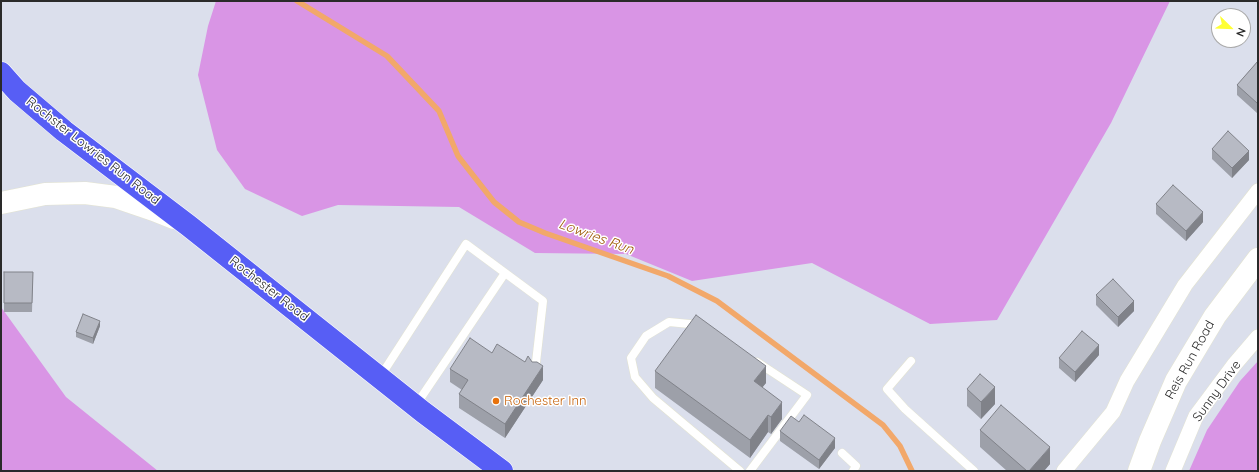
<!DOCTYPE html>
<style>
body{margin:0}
#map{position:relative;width:1259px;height:472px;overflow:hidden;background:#dbdfec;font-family:Quicksand,sans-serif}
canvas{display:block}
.frame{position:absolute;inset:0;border:2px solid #2a2a2a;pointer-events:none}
.north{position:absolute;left:1211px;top:8px;width:40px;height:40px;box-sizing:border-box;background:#fff;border:1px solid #aaa;border-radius:50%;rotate:113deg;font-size:11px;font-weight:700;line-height:16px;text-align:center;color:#2a2a2a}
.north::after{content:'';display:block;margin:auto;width:14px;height:18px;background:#feff35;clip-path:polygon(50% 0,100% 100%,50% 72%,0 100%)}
</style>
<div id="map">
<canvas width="1259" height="472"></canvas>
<div class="frame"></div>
<div class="north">N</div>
</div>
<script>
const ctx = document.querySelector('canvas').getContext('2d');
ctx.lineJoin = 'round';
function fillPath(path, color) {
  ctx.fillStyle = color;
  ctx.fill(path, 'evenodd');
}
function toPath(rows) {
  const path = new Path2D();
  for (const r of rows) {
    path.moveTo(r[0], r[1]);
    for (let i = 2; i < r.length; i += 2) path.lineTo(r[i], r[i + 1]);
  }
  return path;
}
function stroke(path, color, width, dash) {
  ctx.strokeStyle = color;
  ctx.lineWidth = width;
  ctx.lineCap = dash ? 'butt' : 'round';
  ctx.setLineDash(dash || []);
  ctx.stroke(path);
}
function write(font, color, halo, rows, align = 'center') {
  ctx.font = font + ' Quicksand,sans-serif';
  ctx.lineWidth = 3;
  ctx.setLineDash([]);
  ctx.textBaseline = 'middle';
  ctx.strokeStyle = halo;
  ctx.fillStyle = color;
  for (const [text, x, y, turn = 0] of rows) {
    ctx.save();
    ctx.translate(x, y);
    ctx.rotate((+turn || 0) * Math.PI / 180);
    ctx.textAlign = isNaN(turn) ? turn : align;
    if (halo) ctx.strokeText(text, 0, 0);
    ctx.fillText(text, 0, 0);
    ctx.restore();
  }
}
fillPath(toPath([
 [216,1,1170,1,1111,123,997,320,930,324,812,263,692,281,626,254,535,253,459,207,338,205,302,216,245,189,217,150,198,75,208,26],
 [1,307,66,397,158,471,1,471],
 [1258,361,1258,471,1189,471,1207,430,1240,381]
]), '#d995e5');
stroke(toPath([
 [297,1,387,56,439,111,458,156,494,202,519,222,545,233,668,276,717,301,883,425,900,446,912,471]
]), '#f2a86a', 5.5);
const lane = toPath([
 [700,325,669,322,646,336,631,358,635,377,653,398,740,471],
 [911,361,887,389,905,409,974,471],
 [380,377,466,244,543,301,535,371],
 [416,405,505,273],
 [842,453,856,466,853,471],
 [750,471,807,395,757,362]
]);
const street = toPath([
 [1064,471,1113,412,1127,381,1185,285,1258,191],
 [1173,471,1196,416,1234,365,1258,337]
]);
const secondary = toPath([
 [1,203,45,194,85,193,116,197,154,210,174,218],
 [1139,471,1150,441,1176,381,1215,316,1258,259]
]);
const primary = toPath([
 [1,73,17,91,64,131,189,226,423,412,502,471]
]);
stroke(lane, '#e3e3d0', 9);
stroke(street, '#e3e3d0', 16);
stroke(secondary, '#e3e3d0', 23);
stroke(primary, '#fff', 23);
stroke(lane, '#fff', 8);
stroke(street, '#fff', 15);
stroke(secondary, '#fff', 22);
stroke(primary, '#575ef5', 22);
fillPath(toPath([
 [1258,61,1258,112,1257,113,1237,95,1237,85],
 [1212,149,1249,160,1232,178,1212,159],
 [1156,204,1203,222,1186,241,1156,214],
 [4,272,33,272,32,312,4,312],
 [1096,295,1134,311,1118,327,1096,305],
 [100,326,93,344,76,337,76,332],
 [492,353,525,362,543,380,505,438,459,408,459,394,462,390,450,382,450,369],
 [1099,355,1075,382,1059,368,1059,358],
 [655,371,766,383,762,387,782,419,771,434,768,432,750,458,655,388],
 [967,389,995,404,981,419,967,406],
 [980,430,1050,464,1044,471,1007,471,980,447],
 [780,431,835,448,819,469,780,441]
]), '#9da0a9');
fillPath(toPath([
 [1258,102,1258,112,1257,113,1257,103],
 [1249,151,1249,160,1232,178,1232,168],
 [1203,212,1203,222,1186,241,1186,231],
 [1134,301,1134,311,1118,327,1118,317],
 [100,321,100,326,93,344,93,338],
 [1099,345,1099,355,1075,382,1075,372],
 [543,366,543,380,505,438,505,424],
 [766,366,766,383,754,398,754,381],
 [995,387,995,404,981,419,981,402],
 [782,402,782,419,771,434,771,417],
 [768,415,768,432,750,458,750,440],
 [835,438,835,448,819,469,819,460],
 [1050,447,1050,464,1044,471,1029,471]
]), '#808289');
const building = toPath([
 [1258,61,1258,102,1257,103,1237,85,1258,61],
 [1228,131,1249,151,1232,168,1212,149,1228,131],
 [1173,185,1203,212,1186,231,1156,204,1173,185],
 [4,272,33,272,32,303,4,303,4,272],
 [1113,279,1134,301,1118,317,1096,295,1113,279],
 [83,314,100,321,93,338,76,332,83,314],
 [696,315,766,366,754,381,782,402,771,417,768,415,750,440,655,371,696,315],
 [1082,331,1099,345,1075,372,1059,358,1082,331],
 [470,338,492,353,497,344,525,362,528,356,532,362,537,362,543,366,505,424,459,394,468,380,450,369,470,338],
 [980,374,995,387,981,402,967,389,980,374],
 [1001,405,1050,447,1029,471,1027,471,980,430,1001,405],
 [804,415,835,438,819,460,780,431,791,416,799,422,804,415]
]);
fillPath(building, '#b7bac4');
stroke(building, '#808289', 1);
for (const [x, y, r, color] of [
 [496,401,4,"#e8710a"]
]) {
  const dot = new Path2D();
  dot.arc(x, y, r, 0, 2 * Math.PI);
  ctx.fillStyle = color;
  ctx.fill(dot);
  stroke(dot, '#fff', 1.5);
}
write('13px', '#2a2a2a', '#fff', [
 ["Rochster Lowries Run Road",93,151,38],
 ["Rochester Road",269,289,38],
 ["Reis Run Road",1190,360,-61],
 ["Sunny Drive",1217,391,-54]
]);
write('13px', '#c56008', '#fff', [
 ["Rochester Inn",504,401]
], 'left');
write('italic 14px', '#9e5909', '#fff', [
 ["Lowries Run",596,237,20]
]);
</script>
